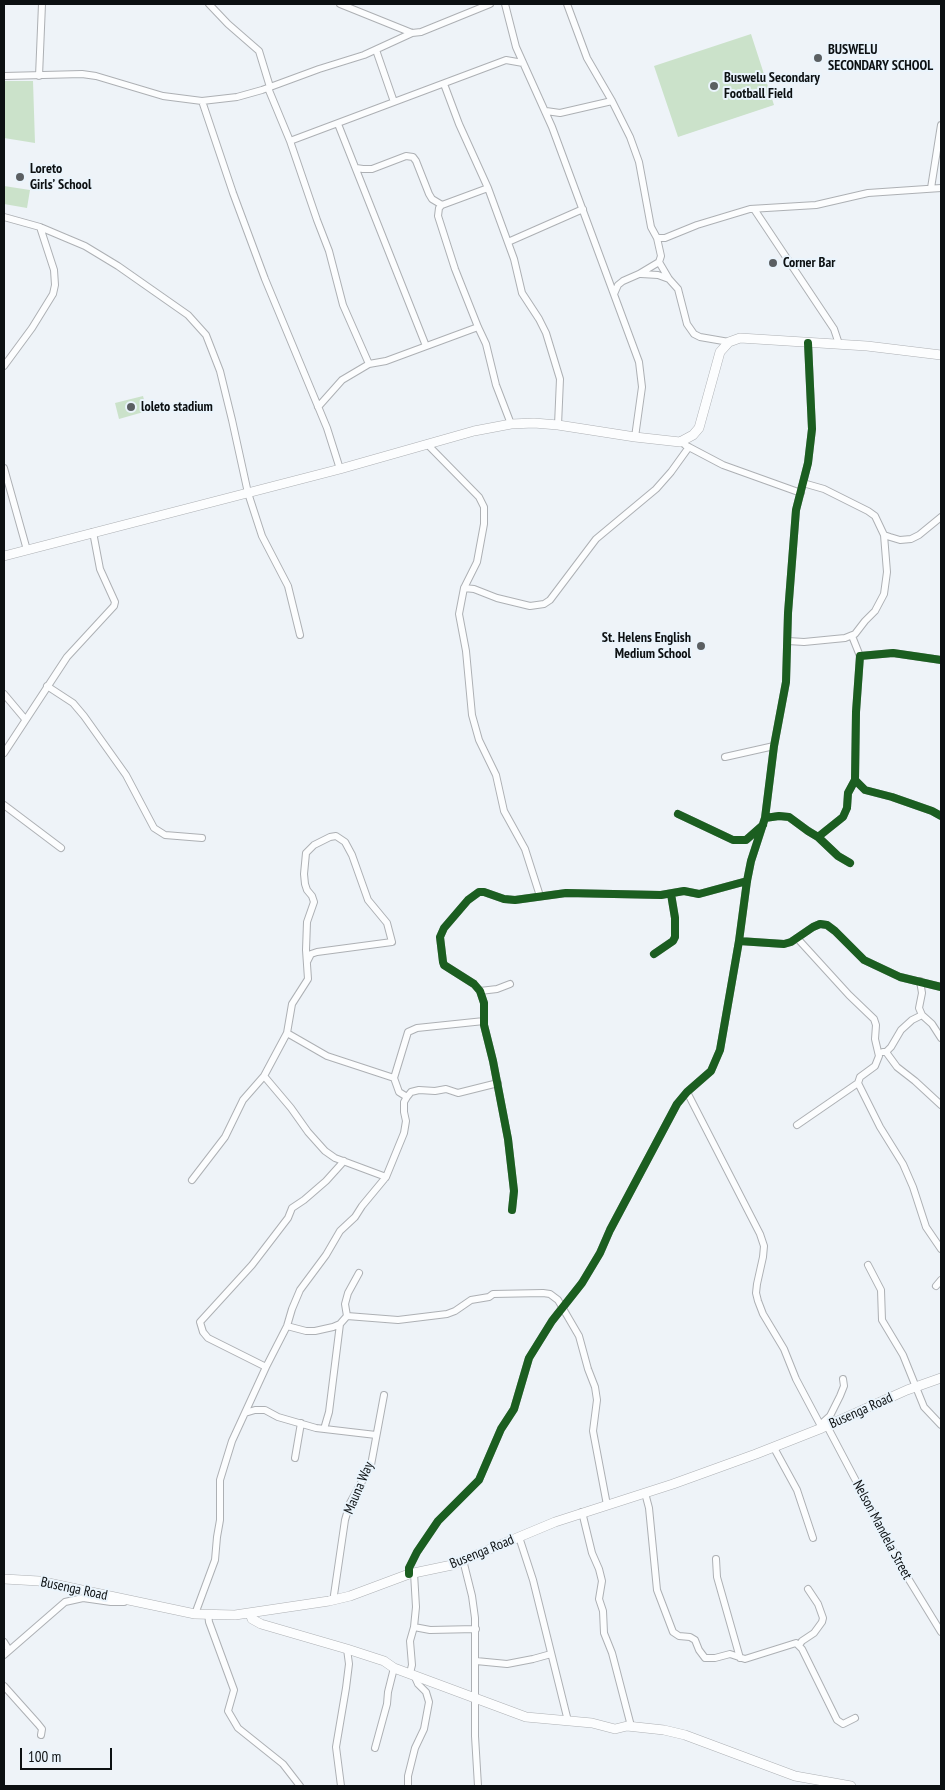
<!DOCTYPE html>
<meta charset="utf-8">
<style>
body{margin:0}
#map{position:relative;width:945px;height:1790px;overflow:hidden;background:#eef3f8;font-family:"PT Sans Narrow",sans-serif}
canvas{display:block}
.frame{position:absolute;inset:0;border:5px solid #0c1012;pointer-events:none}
.scale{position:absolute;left:20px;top:1748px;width:92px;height:22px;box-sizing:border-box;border:2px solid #0c1012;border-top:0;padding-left:6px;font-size:15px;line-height:18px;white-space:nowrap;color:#0c1012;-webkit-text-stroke:4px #eaf4fc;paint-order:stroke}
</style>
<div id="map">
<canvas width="945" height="1790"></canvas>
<div class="frame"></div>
<div class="scale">100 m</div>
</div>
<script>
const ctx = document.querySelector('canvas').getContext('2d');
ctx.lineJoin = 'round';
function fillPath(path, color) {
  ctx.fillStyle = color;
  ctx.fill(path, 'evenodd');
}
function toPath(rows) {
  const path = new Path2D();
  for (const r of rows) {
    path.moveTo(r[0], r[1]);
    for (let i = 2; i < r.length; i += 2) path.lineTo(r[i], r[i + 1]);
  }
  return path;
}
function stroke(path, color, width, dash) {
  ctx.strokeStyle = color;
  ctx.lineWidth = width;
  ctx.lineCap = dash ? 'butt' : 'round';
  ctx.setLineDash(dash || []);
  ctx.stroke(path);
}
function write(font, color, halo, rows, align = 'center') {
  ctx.font = font + ' "PT Sans Narrow",sans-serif';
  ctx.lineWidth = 4;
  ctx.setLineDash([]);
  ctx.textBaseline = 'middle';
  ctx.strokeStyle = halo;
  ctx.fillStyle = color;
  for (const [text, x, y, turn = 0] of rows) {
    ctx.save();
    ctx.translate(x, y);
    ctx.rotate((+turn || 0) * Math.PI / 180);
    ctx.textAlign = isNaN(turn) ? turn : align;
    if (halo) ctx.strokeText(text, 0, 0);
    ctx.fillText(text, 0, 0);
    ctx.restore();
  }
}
fillPath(toPath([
 [751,34,774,105,678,137,654,66],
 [4,81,33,81,35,143,4,138],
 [4,186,30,190,27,208,4,204],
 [143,396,147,411,119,419,115,403]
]), '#cbe2ca');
const street = toPath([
 [209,4,228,24,259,51,270,87],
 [340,4,412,33,421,32,490,4],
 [505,4,516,47,552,127,639,362,642,387,635,437],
 [567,4,587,58,612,101,630,137,639,162,651,227,657,238,665,238,697,225,750,209,816,205,868,193,941,188],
 [376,50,394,102],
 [4,76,82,74,96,76,163,96,202,101,237,97,262,90,319,69,364,55,412,33],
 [39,76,42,4],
 [444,84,459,124,488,188,514,259,522,293,539,319,546,333,560,379,558,425],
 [268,88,290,141,317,220,329,251,343,305,369,364],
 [202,101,233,193,265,279,327,428,340,469],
 [546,111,560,113,612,101],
 [338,124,426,346],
 [290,141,506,60,523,63],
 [356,168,363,169,372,169,406,156,413,157,416,161,429,194,432,199,442,205],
 [488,188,442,205,439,208,438,216,455,269,478,327,486,344,496,385,511,424],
 [931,188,941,125],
 [754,209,834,329,839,344],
 [4,217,40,227,66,238,85,246,118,266,188,315,206,335,220,371,232,420,248,493,262,536,288,586,300,635],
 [508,242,583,209],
 [659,262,669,279,678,289,687,324,694,334,700,337,729,342],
 [641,274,658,275,669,279],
 [614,294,618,285,623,281,639,274,659,262,661,256,657,238],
 [4,366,32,328,53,294,55,285,54,270,40,227],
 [318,407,342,380,369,364,386,361,478,327],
 [427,444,479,497,484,507,484,524,477,562,464,588,459,614,466,651,472,715,479,740,496,775,504,811,525,849,540,896],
 [685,445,723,465,801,493],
 [4,468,27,550],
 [803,483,824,489,868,511,875,516,884,535,890,537,900,540,911,539,919,535,941,517],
 [464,588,474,589,497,598,530,606,544,604,550,600,596,539,656,489,671,472,689,447],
 [852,636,860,656],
 [788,641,804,642,845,638,855,634,865,621,875,611,884,594,887,572,884,535],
 [47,686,73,703,84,716,126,775,154,828,165,835,202,838],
 [4,694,25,719],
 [4,753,67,657,114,606,115,602,100,569,93,532],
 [725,757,774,746],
 [855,780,865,790,892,797,932,811,941,816],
 [4,805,61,848],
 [678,814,733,840,746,840,762,826],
 [765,818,779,816,789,817,808,831,818,837,838,856,850,863],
 [818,837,843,817,847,808,848,793,855,780,856,712,860,656,893,653,941,660],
 [797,938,849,995,874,1019,876,1025,875,1039,879,1056,875,1066,860,1077,858,1083,797,1125],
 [739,941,784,944,791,942,813,927,820,924,827,925,835,931,864,960,900,977,941,987],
 [654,954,673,941,675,937,675,918,671,894],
 [920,981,922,993,919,1008,922,1015,932,1024,941,1038],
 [480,991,497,989,510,984],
 [287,1033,327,1056,394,1078],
 [883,1052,886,1052,891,1047,901,1030,912,1020,922,1015],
 [886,1052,897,1067,915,1081,941,1105],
 [264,1076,291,1108,308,1132,325,1151,335,1158,386,1177],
 [858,1083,880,1127,903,1164,913,1187,926,1227,941,1249],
 [687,1092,760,1234,764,1246,763,1257,757,1284,756,1293,758,1301,763,1314,784,1349,796,1379,822,1428],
 [407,1097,399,1092,394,1078,408,1032,417,1028,484,1021],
 [192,1180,225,1137,243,1100,264,1076,287,1033,292,1004,308,979,306,950,307,922,314,902,312,896,307,890,305,884,304,874,306,853,314,845,330,837,336,836,345,842,352,855,368,900,387,923,392,942,317,952,311,954,307,962],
 [512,1210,514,1191,508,1139,493,1061,484,1025,484,1003,480,991,474,984,444,965,443,962,440,937,444,928,468,900,479,892,484,892,504,899,515,900,566,893,661,895,684,891,699,894,747,881],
 [868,1265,881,1290,882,1320,903,1355,924,1407,941,1425],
 [936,1286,941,1280],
 [347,1316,345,1304,348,1293,359,1273],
 [287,1326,306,1331,315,1331,333,1327,340,1324,347,1316,398,1320,447,1314,455,1311,471,1300,489,1297,493,1294,543,1293,550,1294,558,1300,579,1336,588,1369,595,1387,597,1400,593,1431,607,1505],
 [266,1367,208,1338,203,1332,200,1322,252,1265,288,1218,292,1208,304,1200,326,1181,344,1161],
 [245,1413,255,1410,265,1410,278,1417,316,1428,376,1435],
 [820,1425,830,1416,840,1396,844,1386,843,1379],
 [827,1426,903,1570,941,1632],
 [324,1429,329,1412,340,1324],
 [774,1448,797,1490,813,1538],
 [295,1458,301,1423],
 [645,1493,649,1508,657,1590,673,1632,679,1636,690,1637,695,1640,699,1650,705,1658,715,1658,730,1654,745,1659,796,1643,802,1649,837,1720,843,1724,855,1718],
 [582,1512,592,1553,599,1569,602,1581,599,1599,603,1611,604,1633,612,1653,631,1726],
 [519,1537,533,1580,568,1721],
 [716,1559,717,1577,740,1658],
 [463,1560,472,1596,475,1618,475,1736,478,1786],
 [409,1574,409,1568,417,1552,438,1521,479,1480,501,1429,514,1409,529,1358,552,1321,582,1283,600,1253,610,1230,677,1104,687,1092,711,1071,720,1050,739,941,747,881,751,861,765,818,774,746,786,682,788,613,796,510,808,463,812,429,808,343],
 [335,1599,334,1595,345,1520,350,1503,371,1465,384,1395],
 [195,1614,215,1560,217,1537,220,1520,220,1480,232,1441,266,1367,287,1326,292,1309,300,1290,326,1255,340,1231,355,1217,362,1206,386,1177,404,1133,406,1121,404,1112,404,1102,407,1097,411,1092,419,1090,435,1091,446,1089,458,1093,498,1083],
 [208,1614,209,1622,234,1690,228,1711,238,1728,283,1764,300,1786],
 [414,1627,430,1630,476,1629],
 [4,1642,9,1650],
 [799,1645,802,1641,814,1633,822,1622,823,1618,818,1604,808,1589],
 [4,1655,65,1602,83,1598,111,1602,124,1602],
 [476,1661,507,1664,533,1659,551,1654],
 [410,1673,412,1665,410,1641,414,1627,416,1607,414,1573],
 [4,1686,38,1724,42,1729,41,1735],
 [375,1748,387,1704,388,1692,394,1668],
 [341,1786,336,1747,346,1688,349,1664,347,1649],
 [408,1786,408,1776,415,1748,424,1729,429,1702,426,1692,418,1684,414,1675]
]);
const secondary = toPath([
 [4,556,340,469,474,431,511,424,534,423,558,425,635,437,680,442,693,435,699,428,720,352,729,342,740,338,867,346,941,355],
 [4,1579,39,1581,195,1614,235,1615,329,1601,350,1596,409,1574,452,1565,555,1522,673,1484,756,1454,822,1428,907,1390,941,1378],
 [250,1613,252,1619,261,1624,347,1649,384,1661,394,1668,526,1717,592,1723,615,1729,627,1726,664,1730,685,1735,795,1776,851,1786]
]);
stroke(street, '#adb0b4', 8);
stroke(secondary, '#adb0b4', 10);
stroke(street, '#fcfdfe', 6);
stroke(secondary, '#fcfdfe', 9);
stroke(toPath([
 [855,780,865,790,892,797,932,811,941,816],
 [678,814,733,840,746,840,763,825],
 [765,818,779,816,789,817,808,831,818,837,838,856,850,863],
 [818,837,843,817,847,808,848,793,855,780,856,712,860,656,893,653,941,660],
 [739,941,784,944,791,942,813,927,820,924,827,925,835,931,864,960,900,977,941,987],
 [654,954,673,941,675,937,675,918,671,894],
 [512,1210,514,1191,508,1139,493,1061,484,1025,484,1003,480,991,474,984,444,965,443,962,440,937,444,928,468,900,479,892,484,892,504,899,515,900,566,893,661,895,684,891,699,894,747,881],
 [409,1574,409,1568,417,1552,438,1521,479,1480,501,1429,514,1409,529,1358,552,1321,582,1283,600,1253,610,1230,677,1104,687,1092,711,1071,720,1050,739,941,747,881,751,861,765,818,774,746,786,682,788,613,796,510,808,463,812,429,808,343]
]), '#1b5e20', 8);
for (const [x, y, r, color] of [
 [818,58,5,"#5b5f62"],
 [714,86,5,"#5b5f62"],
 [20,177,5,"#5b5f62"],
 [773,263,5,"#5b5f62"],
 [131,407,5,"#5b5f62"],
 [701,646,5,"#5b5f62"]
]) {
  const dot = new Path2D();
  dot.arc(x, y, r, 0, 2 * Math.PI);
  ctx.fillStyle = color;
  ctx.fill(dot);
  stroke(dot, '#eaf4fc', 2);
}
write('bold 14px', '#0c1012', '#eaf4fc', [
 ["BUSWELU",828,50],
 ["SECONDARY SCHOOL",828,66],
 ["Buswelu Secondary",724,78],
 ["Football Field",724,94],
 ["Loreto",30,169],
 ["Girls’ School",30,185],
 ["Corner Bar",783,263],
 ["loleto stadium",141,407],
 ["St. Helens English",691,638,"right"],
 ["Medium School",691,654,"right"]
], 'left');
write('14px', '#0c1012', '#eaf4fc', [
 ["Busenga Road",861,1411,-24],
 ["Mauna Way",359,1488,-67],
 ["Nelson Mandela Street",882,1530,62],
 ["Busenga Road",482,1552,-22],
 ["Busenga Road",74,1589,12]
]);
</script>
